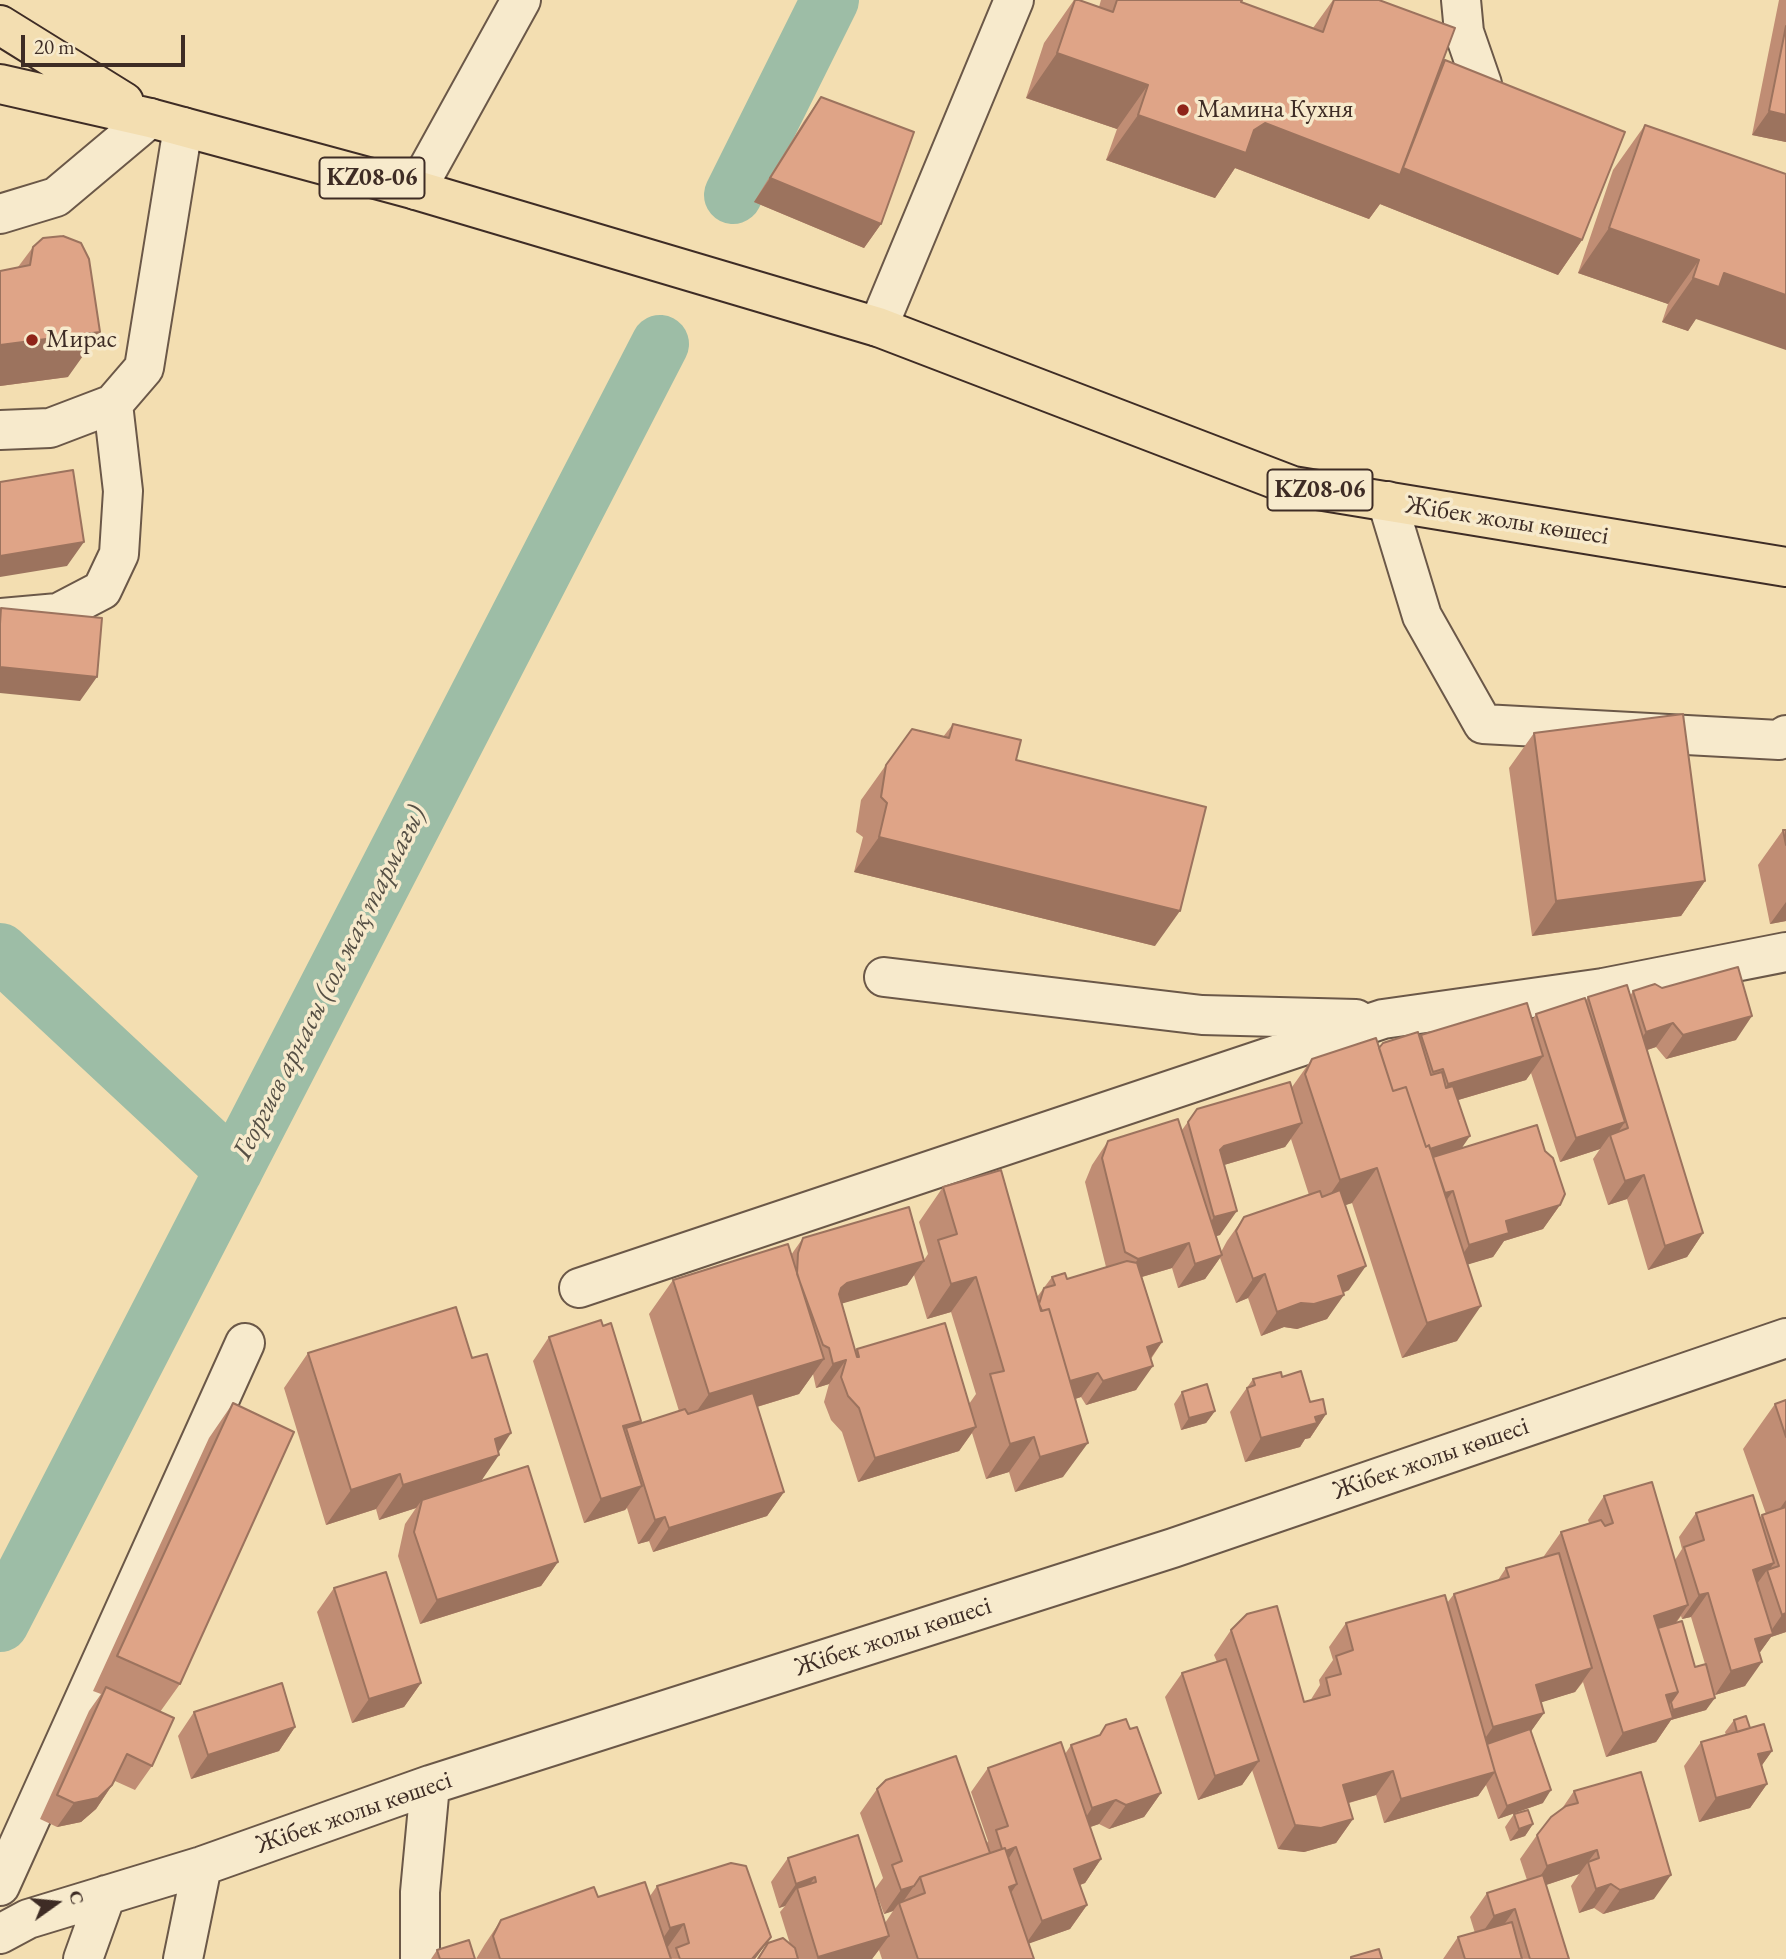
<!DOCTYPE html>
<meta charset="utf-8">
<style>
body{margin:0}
#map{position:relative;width:1786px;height:1959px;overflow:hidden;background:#f3deb1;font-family:"EB Garamond",serif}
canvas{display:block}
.north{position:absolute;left:21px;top:1868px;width:70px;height:70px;-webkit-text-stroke:5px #f7eacc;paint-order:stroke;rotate:75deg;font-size:19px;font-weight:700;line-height:28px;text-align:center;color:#3e2c25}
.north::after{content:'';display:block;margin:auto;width:24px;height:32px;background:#3e2c25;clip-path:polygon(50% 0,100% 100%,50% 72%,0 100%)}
.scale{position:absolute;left:21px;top:35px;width:164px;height:32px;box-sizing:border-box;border:4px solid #3e2c25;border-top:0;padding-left:9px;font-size:21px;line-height:24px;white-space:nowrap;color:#3e2c25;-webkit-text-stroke:5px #f7eacc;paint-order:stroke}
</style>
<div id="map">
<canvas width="1786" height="1959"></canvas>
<div class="north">С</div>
<div class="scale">20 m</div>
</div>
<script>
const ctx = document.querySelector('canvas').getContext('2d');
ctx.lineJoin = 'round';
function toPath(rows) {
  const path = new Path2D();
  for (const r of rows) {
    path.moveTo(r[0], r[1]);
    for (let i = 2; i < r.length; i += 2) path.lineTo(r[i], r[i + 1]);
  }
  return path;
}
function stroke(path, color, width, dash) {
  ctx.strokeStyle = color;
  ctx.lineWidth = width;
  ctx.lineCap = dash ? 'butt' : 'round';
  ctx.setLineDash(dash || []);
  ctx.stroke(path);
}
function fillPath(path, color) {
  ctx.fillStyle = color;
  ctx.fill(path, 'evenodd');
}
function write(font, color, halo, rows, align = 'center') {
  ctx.font = font + ' "EB Garamond",serif';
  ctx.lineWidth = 7;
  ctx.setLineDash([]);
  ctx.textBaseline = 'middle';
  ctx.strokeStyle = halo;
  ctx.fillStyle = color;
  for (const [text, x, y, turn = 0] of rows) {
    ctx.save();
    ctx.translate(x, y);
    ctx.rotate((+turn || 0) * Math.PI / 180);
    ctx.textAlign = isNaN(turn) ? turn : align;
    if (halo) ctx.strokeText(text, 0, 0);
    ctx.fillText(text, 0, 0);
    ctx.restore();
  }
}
stroke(toPath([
 [733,195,830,0],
 [0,952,234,1170],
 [0,1623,660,344]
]), '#9dbda6', 58);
const minor = toPath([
 [1461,0,1464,32,1482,84],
 [416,190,521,0],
 [0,214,56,197,150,118],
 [878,327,1014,0],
 [0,430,50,428,113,404,144,368,183,127],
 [1387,501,1422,616,1483,724,1779,740,1786,735],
 [0,618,58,613,102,590,119,554,123,491,113,404],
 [884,977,1202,1015,1356,1019],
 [579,1288,1383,1019,1603,988,1786,952],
 [0,1886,245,1343],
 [0,1934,28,1919,202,1866,430,1785,1173,1548,1786,1338],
 [83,1959,106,1895],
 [183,1959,202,1866],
 [420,1959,420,1892,430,1785]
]);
const highway = toPath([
 [0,25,124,102],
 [0,84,150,118,416,190,878,327,1293,486,1786,567]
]);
stroke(minor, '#6b5848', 42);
stroke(highway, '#3e2c25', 42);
stroke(minor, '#f7eacc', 38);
stroke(highway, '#f3deb1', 38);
fillPath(toPath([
 [1074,0,1099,7,1101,0,1242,0,1241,2,1313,28,1333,0,1379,0,1441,66,1445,60,1582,240,1558,275,1380,204,1369,219,1235,168,1215,198,1106,160,1117,129,1026,98,1044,43],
 [1779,0,1786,0,1786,142,1752,135],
 [821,97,881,224,864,248,754,202,804,121],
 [1645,125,1786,174,1688,331,1662,322,1668,304,1578,273,1613,170],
 [33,247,68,377,0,386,0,271,18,267],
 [953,724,1016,760,1155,946,854,872,863,837,856,832,861,800,886,765,943,737],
 [1534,733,1705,881,1681,916,1532,936,1509,768],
 [1783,830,1786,830,1786,921,1770,924,1758,865],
 [1633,991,1736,1040,1666,1059,1656,1047,1647,1050,1703,1233,1687,1257,1648,1270,1627,1199,1608,1205,1593,1159,1600,1149,1560,1162,1531,1073,1526,1080,1458,1100,1462,1148,1560,1205,1543,1229,1504,1241,1493,1257,1468,1264,1457,1341,1402,1358,1352,1203,1345,1205,1349,1290,1343,1293,1327,1319,1297,1329,1284,1327,1261,1336,1248,1298,1236,1303,1220,1258,1205,1279,1178,1288,1172,1268,1142,1277,1162,1342,1151,1359,1136,1390,1086,1405,1081,1397,1075,1399,1063,1477,1015,1492,1009,1472,986,1479,972,1433,959,1451,858,1482,842,1432,831,1420,824,1402,829,1384,816,1388,813,1374,799,1394,757,1407,784,1492,767,1516,653,1552,649,1541,638,1544,627,1508,625,1510,584,1523,533,1361,549,1337,603,1326,641,1421,639,1424,679,1411,649,1314,673,1280,791,1255,803,1238,924,1260,928,1254,919,1222,943,1187,1037,1297,1052,1277,1067,1279,1106,1267,1085,1182,1092,1165,1108,1141,1182,1130,1197,1109,1292,1087,1312,1059,1379,1048,1420,1037,1421,1035,1532,1020,1536,1014,1586,1000,1588,997,1630,996],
 [1291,1139,1309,1195,1244,1217,1227,1241,1221,1252,1216,1236,1220,1235,1224,1165,1285,1147],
 [914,1275,927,1319,951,1312,976,1394,969,1404,857,1349,855,1351,842,1303,907,1285],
 [308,1353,498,1452,481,1481,558,1562,541,1586,420,1624,398,1556,405,1524,416,1508,379,1520,376,1509,326,1525,284,1388],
 [1282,1377,1310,1402,1326,1414,1310,1438,1305,1439,1300,1447,1245,1462,1230,1412,1253,1379],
 [1182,1392,1215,1411,1206,1423,1181,1430,1174,1404],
 [1786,1400,1786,1632,1771,1637,1759,1653,1745,1686,1715,1695,1706,1710,1671,1720,1656,1742,1606,1757,1583,1682,1575,1692,1541,1702,1544,1713,1531,1731,1543,1803,1498,1819,1486,1785,1478,1796,1384,1823,1376,1795,1349,1803,1353,1819,1336,1843,1304,1852,1278,1849,1252,1770,1242,1785,1198,1800,1165,1697,1182,1673,1217,1662,1214,1655,1231,1630,1304,1702,1310,1701,1320,1685,1319,1680,1333,1660,1329,1647,1346,1623,1447,1603,1454,1594,1498,1580,1506,1568,1545,1557,1544,1556,1561,1532,1589,1523,1588,1520,1604,1496,1675,1560,1682,1549,1679,1537,1696,1513,1760,1518,1762,1515,1766,1514,1743,1449,1775,1404],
 [1681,1616,1682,1619,1691,1617,1705,1664,1695,1667,1676,1623],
 [233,1403,180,1684,160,1712,152,1766,135,1790,115,1781,96,1809,81,1822,57,1827,40,1819,89,1711,101,1694,93,1691,209,1438],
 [334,1588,421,1683,404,1707,352,1723,317,1612],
 [194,1712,295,1727,279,1751,191,1779,178,1736],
 [1734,1720,1750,1728,1772,1751,1762,1765,1767,1784,1750,1808,1699,1822,1684,1766,1701,1742,1726,1735,1725,1732],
 [1106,1725,1130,1729,1161,1793,1144,1817,1109,1829,1099,1824,1090,1827,1101,1859,1085,1883,1080,1885,1087,1905,1070,1929,1029,1943,1034,1959,882,1959,879,1950,872,1959,757,1959,768,1943,790,1944,780,1912,785,1906,779,1908,771,1882,788,1858,885,1923,893,1911,884,1914,875,1889,883,1878,860,1813,877,1789,987,1843,988,1841,971,1792,988,1768,1065,1754,1071,1745,1099,1736],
 [1574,1791,1654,1899,1603,1914,1594,1908,1579,1913,1571,1886,1579,1874,1546,1885,1569,1959,1443,1959,1458,1937,1475,1933,1470,1917,1487,1893,1527,1880,1520,1859,1537,1835,1561,1810],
 [1514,1814,1533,1824,1525,1836,1510,1841,1505,1827],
 [657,1886,771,1937,755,1959,476,1959,485,1944,501,1920,598,1897,650,1896],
 [437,1950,475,1959,431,1959]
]), '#c08d74');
fillPath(toPath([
 [1057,53,1148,85,1117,129,1026,98],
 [1769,111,1786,115,1786,142,1752,135],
 [1138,115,1254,130,1265,123,1402,168,1582,240,1558,275,1380,204,1369,219,1235,168,1215,198,1106,160],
 [770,178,881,224,864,248,754,202],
 [1609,228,1699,260,1668,304,1578,273],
 [1724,273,1786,295,1786,350,1696,319,1688,331,1662,322,1693,278],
 [100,332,68,377,0,386,0,345],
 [84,542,67,566,0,577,0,556],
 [0,667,97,677,80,701,0,693],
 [879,837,1180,911,1155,946,854,872],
 [1705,881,1681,916,1532,936,1556,901],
 [1786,902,1786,921,1770,924],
 [1752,1016,1736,1040,1666,1059,1683,1035],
 [1673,1023,1656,1047,1629,1056,1646,1032],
 [1543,1056,1526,1080,1431,1108,1448,1084],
 [1625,1122,1612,1141,1610,1135,1600,1149,1560,1162,1576,1138],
 [1302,1123,1285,1147,1207,1170,1220,1150,1224,1146],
 [1470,1136,1453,1161,1433,1167,1419,1152],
 [1377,1168,1352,1203,1316,1215,1340,1180],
 [1644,1175,1627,1199,1608,1205,1625,1181],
 [1453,1191,1436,1215,1441,1195],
 [1560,1205,1543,1229,1504,1241,1493,1257,1453,1269,1469,1245,1506,1221],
 [1237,1211,1220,1235,1197,1242,1214,1217],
 [1703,1233,1687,1257,1648,1270,1665,1246],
 [1189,1243,1172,1268,1121,1283,1138,1259],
 [1222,1255,1205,1279,1178,1288,1195,1264],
 [924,1261,907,1285,830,1307,841,1288,847,1283],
 [1366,1266,1349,1290,1321,1300,1338,1276],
 [1265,1274,1248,1298,1236,1303,1253,1279],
 [976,1277,951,1312,927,1319,951,1284],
 [1344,1295,1327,1319,1297,1329,1284,1327,1261,1336,1277,1312,1301,1303],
 [1481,1306,1457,1341,1402,1358,1427,1323],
 [1162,1342,1145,1366,1147,1347],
 [824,1359,799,1394,684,1429,709,1394],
 [846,1360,829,1384,816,1388,833,1364],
 [1153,1366,1136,1390,1086,1405,1103,1381],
 [1098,1373,1081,1397,1054,1406,1070,1381],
 [1215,1411,1206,1423,1181,1430,1189,1418],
 [1326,1414,1310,1438,1305,1439,1300,1447,1245,1462,1261,1438],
 [641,1421,629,1438,626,1428,612,1448,623,1426],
 [976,1427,959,1451,858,1482,875,1458],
 [511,1433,496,1456,499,1455,475,1490,422,1500,416,1508,379,1520,403,1485,495,1439],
 [1034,1437,1009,1472,986,1479,1010,1444],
 [1088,1443,1063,1477,1015,1492,1040,1457],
 [400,1474,376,1509,326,1525,351,1490],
 [642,1486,625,1510,584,1523,601,1499],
 [784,1492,767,1516,653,1552,669,1528],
 [1786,1500,1786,1518,1769,1524],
 [665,1517,649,1541,638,1544,655,1520],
 [558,1562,541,1586,420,1624,437,1600],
 [1774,1563,1768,1572,1767,1570,1754,1588,1753,1570],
 [1708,1593,1691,1617,1682,1619,1699,1595],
 [1688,1605,1671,1629,1652,1635,1654,1616],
 [1786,1613,1786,1632,1771,1637,1756,1658,1755,1639,1768,1635,1782,1615],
 [1762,1662,1745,1686,1715,1695,1731,1671],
 [1592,1668,1575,1692,1520,1709,1536,1685],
 [421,1683,404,1707,352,1723,369,1699],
 [1678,1692,1661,1716,1666,1695],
 [1715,1698,1706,1710,1671,1720,1656,1742,1606,1757,1623,1733,1666,1720,1673,1710],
 [1544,1713,1527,1737,1476,1751,1493,1727],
 [295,1727,279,1751,191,1779,208,1755],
 [1772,1751,1755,1775,1758,1754],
 [1259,1761,1242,1785,1198,1800,1215,1776],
 [1393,1771,1376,1795,1326,1809,1343,1785],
 [1495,1772,1478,1796,1384,1823,1401,1799],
 [1767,1784,1750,1808,1699,1822,1716,1798],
 [112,1785,96,1809,81,1822,57,1827,74,1803],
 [1551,1790,1543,1803,1498,1819,1507,1806],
 [1161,1793,1144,1817,1109,1829,1126,1805],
 [1116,1800,1099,1824,1076,1832,1092,1808],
 [1353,1819,1336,1843,1304,1852,1278,1849,1295,1825],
 [1533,1824,1525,1836,1510,1841,1519,1829],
 [1016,1847,1000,1872,1003,1852],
 [1597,1850,1579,1874,1531,1890,1547,1866],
 [1101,1859,1085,1883,1057,1893,1074,1869],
 [1671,1875,1654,1899,1603,1914,1620,1890],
 [815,1877,800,1898,797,1888,785,1906,779,1908,796,1884],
 [1017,1884,993,1919,1009,1887],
 [1611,1884,1594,1908,1579,1913,1596,1889],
 [914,1886,900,1906,899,1903,893,1911,884,1914,901,1890],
 [1087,1905,1070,1929,1025,1945,1042,1921],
 [1515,1909,1498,1933,1477,1940,1494,1916],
 [684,1924,667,1948,653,1953,670,1928],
 [889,1936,872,1959,817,1959,818,1957],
 [771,1937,755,1959,752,1959]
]), '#9c735e');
const building = toPath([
 [1075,0,1079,0,1113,12,1117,0,1242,0,1241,2,1323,32,1334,0,1379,0,1455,28,1400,175,1265,123,1254,130,1246,153,1138,115,1148,85,1057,53,1075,0],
 [1786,26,1786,115,1769,111,1786,26],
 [1445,60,1625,132,1582,240,1403,168,1445,60],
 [821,97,914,132,881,224,770,178,821,97],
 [1645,125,1786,174,1786,295,1724,273,1719,287,1693,278,1699,260,1609,228,1645,125],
 [63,236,81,243,89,259,100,332,0,345,0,271,30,265,33,247,43,238,63,236],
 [73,470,84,542,0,556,0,482,73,470],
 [1,608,102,618,97,677,0,667,0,624,1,608],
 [1683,714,1705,881,1556,901,1534,733,1683,714],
 [953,724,1021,740,1016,760,1206,807,1180,911,879,837,887,803,881,797,886,765,912,729,949,738,953,724],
 [1783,830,1786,830,1786,845,1783,830],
 [1738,967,1752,1016,1683,1035,1673,1023,1646,1032,1633,991,1655,984,1662,988,1738,967],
 [1627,985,1703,1233,1665,1246,1644,1175,1625,1181,1610,1135,1628,1128,1588,997,1627,985],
 [1585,998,1625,1122,1576,1138,1536,1014,1585,998],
 [1527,1003,1543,1056,1448,1084,1443,1069,1433,1072,1421,1035,1527,1003],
 [1418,1032,1431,1075,1442,1072,1446,1088,1453,1086,1470,1136,1430,1149,1429,1145,1426,1147,1406,1087,1393,1091,1379,1048,1383,1043,1418,1032],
 [1376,1038,1393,1091,1406,1087,1426,1147,1429,1145,1481,1306,1427,1323,1377,1168,1340,1180,1305,1074,1312,1059,1376,1038],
 [1290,1082,1302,1123,1224,1146,1220,1150,1237,1211,1214,1217,1188,1122,1197,1109,1290,1082],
 [1178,1119,1222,1255,1195,1264,1189,1243,1138,1259,1125,1252,1102,1158,1108,1141,1178,1119],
 [1537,1125,1545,1151,1553,1158,1565,1194,1560,1205,1506,1221,1509,1233,1469,1245,1453,1191,1445,1193,1433,1157,1537,1125],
 [1001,1170,1041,1311,1049,1309,1088,1443,1040,1457,1034,1437,1010,1444,990,1374,1004,1371,976,1277,951,1284,938,1240,957,1234,943,1187,1001,1170],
 [1340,1190,1366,1266,1338,1276,1344,1295,1314,1304,1301,1303,1277,1312,1265,1274,1253,1279,1236,1231,1244,1217,1320,1191,1322,1197,1340,1190],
 [909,1207,924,1261,847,1283,841,1288,839,1294,857,1357,859,1357,857,1349,945,1323,976,1427,875,1458,859,1408,848,1396,841,1377,846,1360,833,1364,829,1348,823,1345,797,1274,798,1253,803,1238,909,1207],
 [788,1244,824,1359,709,1394,673,1280,788,1244],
 [1127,1261,1137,1263,1162,1342,1147,1347,1153,1366,1103,1381,1098,1373,1070,1381,1049,1309,1042,1311,1039,1304,1044,1288,1055,1285,1052,1277,1065,1273,1067,1279,1127,1261],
 [456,1307,472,1358,487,1354,511,1433,495,1439,499,1455,403,1485,400,1474,351,1490,308,1353,456,1307],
 [601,1320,603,1326,611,1323,641,1421,623,1426,642,1486,601,1499,549,1337,601,1320],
 [1301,1371,1310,1402,1323,1399,1326,1414,1315,1417,1317,1423,1261,1438,1247,1388,1255,1385,1253,1379,1281,1372,1282,1377,1301,1371],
 [1207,1384,1215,1411,1189,1418,1182,1392,1207,1384],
 [753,1393,784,1492,669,1528,665,1517,655,1520,626,1428,685,1409,688,1414,753,1393],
 [1786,1400,1786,1437,1775,1404,1786,1400],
 [233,1403,294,1432,180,1684,117,1656,233,1403],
 [528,1466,558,1562,437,1600,414,1532,422,1500,528,1466],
 [1652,1482,1688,1605,1654,1616,1678,1692,1666,1695,1673,1718,1623,1733,1561,1532,1601,1520,1605,1526,1613,1523,1604,1496,1652,1482],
 [1753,1495,1774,1563,1753,1570,1773,1634,1755,1639,1762,1662,1731,1671,1708,1593,1699,1595,1684,1547,1704,1540,1696,1513,1753,1495],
 [1786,1507,1786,1613,1782,1615,1767,1570,1779,1566,1762,1515,1786,1507],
 [1559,1553,1592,1668,1536,1685,1544,1713,1493,1727,1454,1594,1509,1577,1506,1568,1559,1553],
 [386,1572,421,1683,369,1699,334,1588,386,1572],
 [1445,1595,1495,1772,1401,1799,1393,1771,1343,1785,1353,1819,1321,1828,1295,1825,1231,1630,1247,1614,1277,1606,1304,1702,1330,1695,1326,1678,1341,1674,1336,1656,1353,1650,1346,1623,1445,1595],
 [1682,1621,1695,1667,1706,1664,1715,1698,1673,1710,1671,1702,1678,1692,1658,1628,1682,1621],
 [1226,1659,1259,1761,1215,1776,1182,1673,1226,1659],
 [282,1683,295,1727,208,1755,194,1712,282,1683],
 [106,1687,174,1718,152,1766,127,1754,112,1785,98,1798,74,1803,57,1795,106,1687],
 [1746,1716,1750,1728,1737,1732,1734,1720,1746,1716],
 [1126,1719,1130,1729,1137,1727,1161,1793,1126,1805,1116,1800,1092,1808,1071,1745,1100,1735,1106,1725,1126,1719],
 [1764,1724,1772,1751,1758,1754,1767,1784,1716,1798,1701,1742,1764,1724],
 [1530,1729,1551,1790,1507,1806,1495,1772,1487,1744,1530,1729],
 [1061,1742,1101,1859,1074,1869,1087,1905,1042,1921,1016,1847,1006,1851,1005,1848,1002,1849,996,1830,1008,1826,988,1768,1061,1742],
 [956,1756,990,1853,920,1877,914,1886,901,1890,892,1865,902,1861,877,1789,886,1780,956,1756],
 [1641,1772,1671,1875,1620,1890,1611,1884,1596,1889,1588,1862,1599,1858,1597,1850,1547,1866,1537,1835,1551,1817,1566,1806,1578,1803,1574,1791,1641,1772],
 [1528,1810,1533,1824,1519,1829,1514,1814,1528,1810],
 [858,1835,889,1936,818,1957,797,1888,816,1882,815,1877,796,1884,788,1858,858,1835],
 [1005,1848,1017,1884,1009,1887,1034,1959,918,1959,899,1903,925,1893,920,1877,1005,1848],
 [731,1863,746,1866,771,1937,752,1959,680,1959,676,1948,689,1943,684,1924,670,1928,657,1886,731,1863],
 [1543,1875,1569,1959,1530,1959,1515,1909,1494,1916,1487,1893,1543,1875],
 [645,1882,671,1959,500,1959,493,1936,501,1920,594,1887,598,1897,645,1882],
 [1512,1922,1522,1959,1465,1959,1458,1937,1512,1922],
 [783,1938,795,1948,798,1959,758,1959,768,1943,783,1938],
 [469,1940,475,1959,440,1959,437,1950,469,1940],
 [1379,1949,1382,1959,1351,1959,1351,1957,1379,1949]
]);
fillPath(building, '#dfa487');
stroke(building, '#9c735e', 2);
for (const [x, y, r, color] of [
 [1183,110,7,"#8f2418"],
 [32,340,7,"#8f2418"]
]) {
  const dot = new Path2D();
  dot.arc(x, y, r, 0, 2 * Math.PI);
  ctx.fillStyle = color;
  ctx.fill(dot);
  stroke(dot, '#f7eacc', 2.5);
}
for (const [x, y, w] of [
 [372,178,105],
 [1320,490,105]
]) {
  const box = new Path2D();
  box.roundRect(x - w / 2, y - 20.5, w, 41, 5);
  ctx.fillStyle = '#f7eacc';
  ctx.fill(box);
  stroke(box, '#3e2c25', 2);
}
write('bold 24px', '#3e2c25', null, [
 ["KZ08-06",372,178],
 ["KZ08-06",1320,490]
]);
write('26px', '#3e2c25', '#f7eacc', [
 ["Мамина Кухня",1197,110],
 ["Мирас",46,340]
], 'left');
write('26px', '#3e2c25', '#f7eacc', [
 ["Жібек жолы көшесі",1507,521,9],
 ["Жібек жолы көшесі",1431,1459,-19],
 ["Жібек жолы көшесі",893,1637,-18],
 ["Жібек жолы көшесі",354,1813,-19]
]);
write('italic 28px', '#565045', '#f7eacc', [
 ["Георгиев арнасы (сол жақ тармағы)",330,983,-63]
]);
</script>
